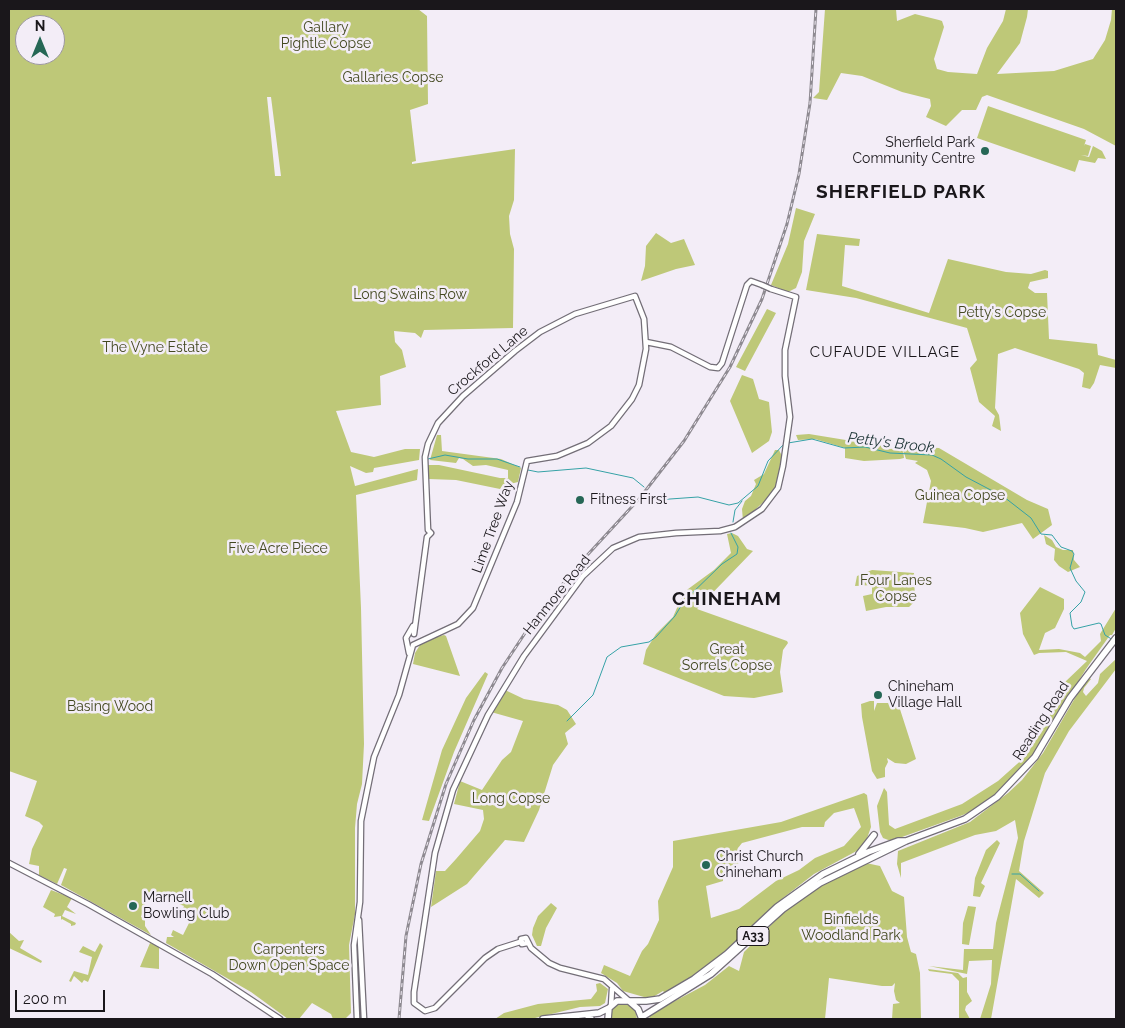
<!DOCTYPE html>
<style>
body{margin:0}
#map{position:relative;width:1125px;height:1028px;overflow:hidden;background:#f3edf7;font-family:Raleway,sans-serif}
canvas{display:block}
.frame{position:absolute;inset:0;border:10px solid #1a171b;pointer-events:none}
.north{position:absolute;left:15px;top:15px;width:50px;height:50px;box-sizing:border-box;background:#f3edf7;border:1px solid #9c979f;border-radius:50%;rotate:0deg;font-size:14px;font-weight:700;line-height:20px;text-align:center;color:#1a171b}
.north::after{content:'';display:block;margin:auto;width:18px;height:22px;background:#266756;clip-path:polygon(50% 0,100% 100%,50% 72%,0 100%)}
.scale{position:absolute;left:15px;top:990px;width:90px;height:22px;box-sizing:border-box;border:2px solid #1a171b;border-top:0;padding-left:6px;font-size:15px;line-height:18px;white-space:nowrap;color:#1a171b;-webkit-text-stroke:4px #f3edf7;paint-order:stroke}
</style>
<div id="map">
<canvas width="1125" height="1028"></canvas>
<div class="frame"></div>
<div class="north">N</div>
<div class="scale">200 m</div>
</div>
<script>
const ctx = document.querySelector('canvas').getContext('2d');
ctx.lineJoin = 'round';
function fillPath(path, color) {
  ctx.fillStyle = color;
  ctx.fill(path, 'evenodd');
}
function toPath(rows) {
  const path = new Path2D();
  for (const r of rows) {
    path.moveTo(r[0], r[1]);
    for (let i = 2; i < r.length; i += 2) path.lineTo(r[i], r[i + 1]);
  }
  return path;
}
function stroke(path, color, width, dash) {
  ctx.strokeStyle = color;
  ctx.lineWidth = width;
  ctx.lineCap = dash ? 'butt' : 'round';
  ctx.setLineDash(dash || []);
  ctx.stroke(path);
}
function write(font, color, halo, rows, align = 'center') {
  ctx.font = font + ' Raleway,sans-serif';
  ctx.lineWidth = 5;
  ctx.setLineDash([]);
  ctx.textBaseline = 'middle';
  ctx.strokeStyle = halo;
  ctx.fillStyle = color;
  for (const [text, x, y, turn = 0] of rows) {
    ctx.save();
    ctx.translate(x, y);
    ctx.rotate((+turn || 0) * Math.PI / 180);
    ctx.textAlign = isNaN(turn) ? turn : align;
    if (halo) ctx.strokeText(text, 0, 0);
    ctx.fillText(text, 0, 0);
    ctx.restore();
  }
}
fillPath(toPath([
 [9,9,418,9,427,16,428,104,410,110,416,161,412,162,412,164,515,149,514,200,509,216,510,234,514,249,513,328,424,330,421,338,415,333,394,331,395,342,402,350,406,367,380,376,381,405,336,411,351,452,374,457,405,449,420,449,419,460,374,468,373,472,366,473,350,466,355,486,418,469,417,480,356,495,361,608,364,744,362,784,357,804,355,828,355,914,349,945,351,1013,345,1019,333,1019,331,1014,312,1003,299,1019,288,1019,251,992,166,943,167,937,174,937,171,935,173,930,183,935,190,921,180,915,184,906,149,892,141,917,145,918,145,926,151,935,61,885,67,869,64,868,57,884,39,875,39,866,29,864,32,849,43,826,39,822,25,816,37,781,9,771],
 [25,25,55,25,55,55,25,55],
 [267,97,271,97,281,176,275,176],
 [825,9,896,9,897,21,915,14,939,20,942,21,944,27,934,59,937,69,948,72,977,74,987,48,1003,21,1006,9,1028,9,1027,17,1020,43,997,74,1054,71,1093,59,1105,40,1111,20,1112,9,1116,9,1116,146,1084,129,987,95,982,97,976,110,962,110,946,126,926,117,931,106,930,99,902,92,862,76,841,73,827,100,813,98,819,92],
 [988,106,1086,140,1084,146,1085,144,1091,146,1088,156,1081,155,1089,157,1093,146,1102,151,1106,159,1098,158,1095,163,1079,160,1075,172,977,138],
 [796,208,815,214,804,241,802,272,796,288,788,292,771,285,788,244],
 [656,233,671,243,684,239,695,265,676,269,641,281,645,266,646,246],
 [817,234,860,239,859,246,845,245,842,286,929,313,948,259,1006,272,1031,274,1045,270,1048,271,1048,278,1030,282,1028,288,1035,293,1047,293,1049,339,1097,344,1098,355,1116,360,1116,368,1100,365,1094,383,1090,389,1082,387,1084,373,1079,369,1015,348,998,354,995,408,999,415,1001,431,992,426,995,416,979,402,970,368,977,360,967,328,856,298,806,290],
 [767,309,776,313,745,371,736,367],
 [742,375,753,379,759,399,769,402,772,432,769,441,752,453,730,401],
 [809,434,858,442,868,441,891,449,902,446,939,448,1027,500,1048,509,1052,525,1033,539,1022,523,983,532,965,528,923,523,931,481,927,470,915,463,918,461,906,459,903,450,904,458,900,459,864,461,845,458,845,448,815,439,798,440,796,435],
 [437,435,441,435,442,451,501,459,521,468,518,482,502,486,500,489,456,480,429,479,428,465,439,465,500,478,508,478,508,470,486,465,473,466,463,459,459,458,456,463,430,460],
 [775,450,779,450,782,456,776,486,770,496,743,521,742,509,745,501,751,496,756,484,754,480,764,474],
 [732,533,738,536,747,549,753,551,697,609,787,641,788,643,783,650,780,672,783,692,780,693,754,698,724,696,643,664,646,650,656,634,673,617,684,592,714,570,731,553,727,534],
 [1044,535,1052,540,1056,547,1063,550,1073,550,1074,560,1080,567,1068,572,1059,566,1054,560,1055,549,1046,544],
 [872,570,914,573,915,601,909,607,886,607,866,611,863,596,872,594,872,585,855,586,857,576],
 [1040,587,1064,599,1064,609,1055,628,1045,633,1039,650,1059,649,1080,653,1085,657,1101,641,1100,634,1116,608,1116,628,1112,635,1110,635,1086,669,1025,767,1006,788,982,806,963,815,891,841,883,838,880,832,877,806,884,788,887,792,889,825,895,829,962,804,998,781,1026,756,1052,711,1065,682,1087,661,1066,652,1039,653,1034,655,1023,634,1020,613],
 [444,635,446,636,460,676,413,664,415,653,420,645,429,639],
 [1116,659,1116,669,1069,731,1045,773,1024,841,1019,871,1044,893,1039,898,1016,879,991,1019,980,1019,991,984,992,960,969,961,967,974,929,966,963,970,964,949,993,949,996,923,1018,838,1015,820,996,831,975,835,901,863,901,878,897,864,898,851,970,822,1008,793,1022,780,1043,753,1082,686,1089,678,1091,679,1084,688,1083,692,1086,696,1098,683,1100,674],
 [485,672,488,674,454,752,429,821,422,820,442,750,466,698],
 [505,690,524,699,558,705,567,710,576,724,565,733,568,744,553,765,539,810,524,842,505,840,467,884,431,907,436,871,445,871,456,859,480,831,484,819,483,810,454,804,460,781,482,790,502,760,511,752,523,721,491,712],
 [870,701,874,701,874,711,877,703,898,703,916,759,906,764,895,763,887,758,888,762,885,768,885,777,877,779,872,771,862,717,861,704],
 [864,793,867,795,871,827,864,847,814,874,783,898,725,955,697,975,666,994,663,991,653,997,644,997,623,991,617,983,601,973,604,965,630,976,642,951,648,944,659,920,658,901,673,867,673,841,781,822],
 [854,808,861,827,844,846,815,858,799,870,776,881,739,909,711,918,706,886,723,881,723,868,739,863,738,848,742,843,802,827,824,827,825,822,834,813],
 [997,840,1000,843,981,883,985,886,980,897,973,896,975,878,986,850],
 [866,863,880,866,892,891,904,897,907,937,911,952,916,954,920,973,921,1019,892,1019,893,1004,900,1003,896,1000,894,991,895,983,892,986,882,986,829,978,825,1019,649,1019,650,1015,658,1010,705,985,729,966,739,971,744,952,784,912,828,880],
 [51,890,72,898,67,907,76,914,65,910,62,916,76,923,75,925,71,926,71,924,62,919,61,920,61,916,54,917,55,914,43,907],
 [551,903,557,908,546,928,541,946,537,946,532,935,533,928,538,916],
 [968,906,976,907,969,945,962,944,963,923],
 [9,932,19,941,24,940,20,948,42,961,41,963,9,948],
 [100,943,103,946,88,982,84,980,82,983,74,976,71,982,69,981,74,971,88,975,92,957,79,952,83,946,95,952],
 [150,943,159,946,159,969,140,967],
 [928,969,958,973,963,978,967,977,967,992,972,1001,966,1006,965,1010,970,1019,959,1019,959,981,952,974,929,971],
 [600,983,608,989,605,1003,600,1006,580,1007,531,1019,495,1019,504,1013,538,1004,591,999,597,991,596,984],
 [620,1003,629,1004,635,1009,637,1019,610,1019,611,1009]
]), '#bec878');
stroke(toPath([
 [788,443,812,439,844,448,865,447,890,453,932,455,941,459,966,477,1004,497,1031,518,1041,534,1052,535,1061,547,1072,551,1074,554,1070,568,1076,581,1085,592,1081,602,1070,613,1072,626,1074,629,1099,623,1101,624,1105,635,1113,640],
 [428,459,445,455,468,459,497,459,520,467],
 [528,470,538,472,586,468,633,478,644,487],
 [647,491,656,500,698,497,729,505,738,503,758,486,768,461,784,444],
 [733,522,735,510,742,501],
 [567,721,593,695,607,657,621,647,649,642,656,637,675,616,684,601,722,564,737,554,738,547,731,533],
 [1012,874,1020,874,1039,891]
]), '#35a2a6', 1);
const tertiary = toPath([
 [646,342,671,347,710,367,718,368,722,363,747,285,751,281,762,285],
 [409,653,406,638,413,626],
 [9,863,88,904,212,974,280,1019],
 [359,920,364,1019],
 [520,942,498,949,485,958,435,1008,425,1011,414,1003,414,992,435,853,453,790,488,715,524,656,583,576,613,548,639,537,676,533,720,531,735,527,762,509,778,488,783,466,790,417,785,376,785,350,796,297,771,289],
 [527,943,522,944,521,939,526,938,531,948,549,963,560,968,604,979,628,1000],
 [611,1006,612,989],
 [357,1019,354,945,360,902,361,821,374,757,399,695,413,645,458,624,473,608,517,502,527,461,557,456,588,443,611,426,632,399,639,385,646,349,644,319,635,296,575,314,540,332,515,351,463,396,438,423,428,444,425,457,428,530,431,533,427,537,414,634]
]);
const trunk = toPath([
 [859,854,874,835],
 [630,1002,638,1009,642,1019],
 [642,1017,711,974,783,909,820,883,906,841,965,819,997,797,1035,757,1070,698,1116,638],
 [543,1019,599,1013,609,1008],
 [588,1019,591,1019],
 [608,1019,609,1008,617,1001,646,1001,660,999,694,979,727,954,777,907,823,874,868,852,898,841,906,841]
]);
stroke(tertiary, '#736e77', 7);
stroke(trunk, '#736e77', 8);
stroke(tertiary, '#fff', 4.5);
stroke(trunk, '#fff', 5.5);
const rail = toPath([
 [399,1019,406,936,421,864,446,784,474,720,502,668,535,618,580,563,639,499,684,441,730,367,762,299,787,224,799,174,810,103,816,9]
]);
stroke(rail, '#8e8a91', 3);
stroke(rail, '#f3edf7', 1, [4]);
const tertiaryBridge = toPath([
 [762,285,771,289]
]);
stroke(tertiaryBridge, '#736e77', 7, []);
stroke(tertiaryBridge, '#fff', 4.5);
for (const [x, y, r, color] of [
 [985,151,5,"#266756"],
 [580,500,5,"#266756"],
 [878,695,5,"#266756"],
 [706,865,5,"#266756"],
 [133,906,5,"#266756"]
]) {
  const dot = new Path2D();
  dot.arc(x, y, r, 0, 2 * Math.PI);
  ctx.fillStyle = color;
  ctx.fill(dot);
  stroke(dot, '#f3edf7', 2);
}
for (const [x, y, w] of [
 [753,936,32]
]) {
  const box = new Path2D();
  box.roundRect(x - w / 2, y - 9.5, w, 19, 4);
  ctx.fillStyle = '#f3edf7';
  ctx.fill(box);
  stroke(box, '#1a171b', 1);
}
write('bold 12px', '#1a171b', null, [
 ["A33",753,936]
]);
write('14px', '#444921', '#f3edf7', [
 ["Gallary",326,28],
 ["Pightle Copse",326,44],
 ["Gallaries Copse",393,78],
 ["Long Swains Row",410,295],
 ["Petty's Copse",1002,313],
 ["The Vyne Estate",155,348],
 ["Guinea Copse",960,496],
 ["Five Acre Piece",278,549],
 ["Four Lanes",896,581],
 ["Copse",896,597],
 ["Great",727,650],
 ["Sorrels Copse",727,666],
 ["Basing Wood",110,707],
 ["Long Copse",511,799],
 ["Binfields",851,920],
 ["Woodland Park",851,936],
 ["Carpenters",289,950],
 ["Down Open Space",289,966]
]);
write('14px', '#1a171b', '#f3edf7', [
 ["Sherfield Park",975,143,"right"],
 ["Community Centre",975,159,"right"],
 ["Fitness First",590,500],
 ["Chineham",888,687],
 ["Village Hall",888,703],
 ["Christ Church",716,857],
 ["Chineham",716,873],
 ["Marnell",143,898],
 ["Bowling Club",143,914]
], 'left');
write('14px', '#1a171b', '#f3edf7', [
 ["Crockford Lane",488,361,-40],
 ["Lime Tree Way",493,527,-70],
 ["Hanmore Road",557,595,-51],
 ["Reading Road",1041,721,-57]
]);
ctx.letterSpacing = '1px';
write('15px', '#1a171b', '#f3edf7', [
 ["CUFAUDE VILLAGE",885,352]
]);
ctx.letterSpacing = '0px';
write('italic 15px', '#1d3536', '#f3edf7', [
 ["Petty's Brook",891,443,7]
]);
ctx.letterSpacing = '1px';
write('bold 19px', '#1a171b', '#f3edf7', [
 ["SHERFIELD PARK",901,192],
 ["CHINEHAM",727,599]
]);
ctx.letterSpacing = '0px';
</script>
